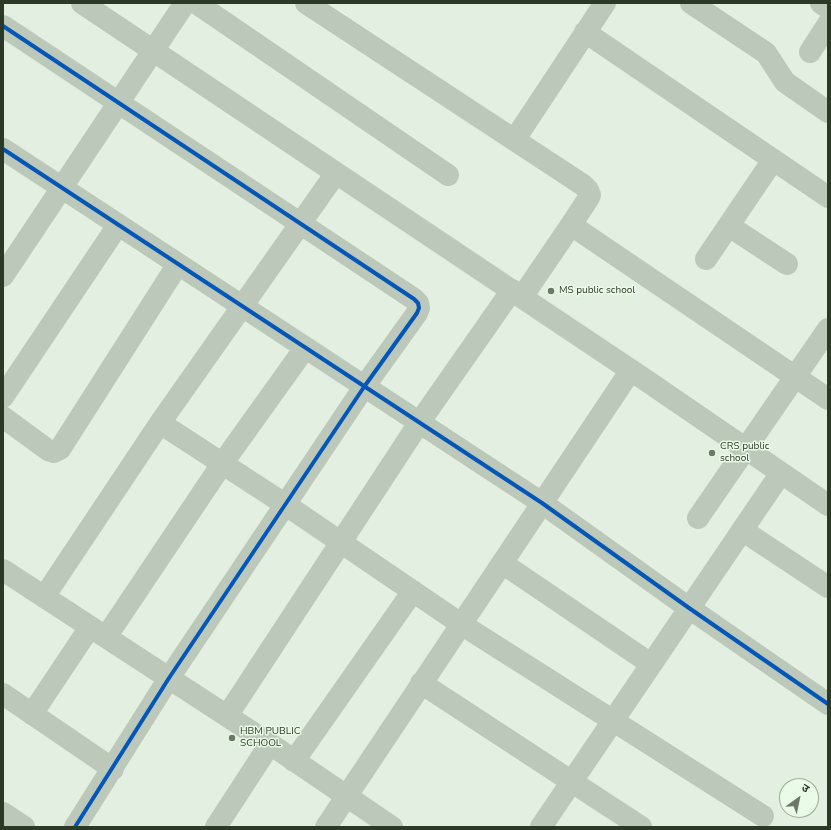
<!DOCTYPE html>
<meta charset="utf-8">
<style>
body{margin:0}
#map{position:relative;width:831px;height:830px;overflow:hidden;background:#e2efe1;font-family:"Nunito Sans","Noto Sans Devanagari",sans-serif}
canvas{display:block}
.frame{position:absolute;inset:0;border:4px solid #2d3927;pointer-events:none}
.north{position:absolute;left:779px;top:778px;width:40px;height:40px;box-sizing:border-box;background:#eafce8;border:1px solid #9eae9b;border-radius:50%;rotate:33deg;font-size:11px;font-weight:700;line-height:16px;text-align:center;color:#2d3927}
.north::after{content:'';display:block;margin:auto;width:14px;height:18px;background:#6c7968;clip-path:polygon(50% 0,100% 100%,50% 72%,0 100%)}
</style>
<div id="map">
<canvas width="831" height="830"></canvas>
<div class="frame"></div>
<div class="north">उ</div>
</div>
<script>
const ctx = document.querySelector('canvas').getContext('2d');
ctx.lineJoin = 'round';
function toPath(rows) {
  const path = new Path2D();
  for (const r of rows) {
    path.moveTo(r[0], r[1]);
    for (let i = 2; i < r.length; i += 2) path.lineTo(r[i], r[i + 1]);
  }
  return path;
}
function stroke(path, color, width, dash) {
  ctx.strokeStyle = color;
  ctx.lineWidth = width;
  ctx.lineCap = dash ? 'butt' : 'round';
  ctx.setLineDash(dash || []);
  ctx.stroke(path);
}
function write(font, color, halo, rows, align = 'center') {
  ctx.font = font + ' "Nunito Sans",sans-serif';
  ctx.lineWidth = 3;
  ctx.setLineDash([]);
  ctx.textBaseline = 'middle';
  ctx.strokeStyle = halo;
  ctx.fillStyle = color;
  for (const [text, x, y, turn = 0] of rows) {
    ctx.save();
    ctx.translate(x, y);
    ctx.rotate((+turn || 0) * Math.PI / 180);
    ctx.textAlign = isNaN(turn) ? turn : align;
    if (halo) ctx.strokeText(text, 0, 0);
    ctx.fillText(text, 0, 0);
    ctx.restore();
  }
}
stroke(toPath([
 [82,3,647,381,828,505],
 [196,3,448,175],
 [306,3,583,185,588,190,590,195,588,199,571,225,828,399],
 [691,3,766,53,785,82,828,112],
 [821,3,828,8],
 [3,26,414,299,418,303,419,308,417,313,364,387,169,678,75,827],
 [585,32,828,197],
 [810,52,828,24],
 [515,139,605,3],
 [3,149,542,503,689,608,828,704],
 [729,226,787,264],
 [706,259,773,160],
 [3,276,185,3],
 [522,297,571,225],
 [3,397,118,225],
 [3,417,48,450,54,452,60,449,178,264],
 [160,423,286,505,461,624,763,816],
 [698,518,828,329],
 [742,530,828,587],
 [502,563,651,664],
 [3,570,270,744,392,827],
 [44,597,160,423,336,173],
 [106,637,222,464,305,348],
 [421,683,641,827],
 [3,694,113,769],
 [32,714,90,627],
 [227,716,419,423,512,290],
 [294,761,413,591],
 [3,813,24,827],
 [216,827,270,744],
 [326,827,631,370],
 [541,827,781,473]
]), '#bcc8b9', 22);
stroke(toPath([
 [3,26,414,299,418,303,419,308,417,313,364,387,169,678,75,827],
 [3,149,542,503,689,608,828,704]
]), '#0057b8', 4);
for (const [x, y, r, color] of [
 [551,291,4,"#6c7968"],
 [712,453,4,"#6c7968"],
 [232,738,4,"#6c7968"]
]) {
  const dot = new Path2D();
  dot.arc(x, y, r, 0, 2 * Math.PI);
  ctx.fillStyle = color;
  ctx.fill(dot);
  stroke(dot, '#eafce8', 1.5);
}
write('10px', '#2d3927', '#eafce8', [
 ["MS public school",559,291],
 ["CRS public",720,447],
 ["school",720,459],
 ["HBM PUBLIC",240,732],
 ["SCHOOL",240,744]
], 'left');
</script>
